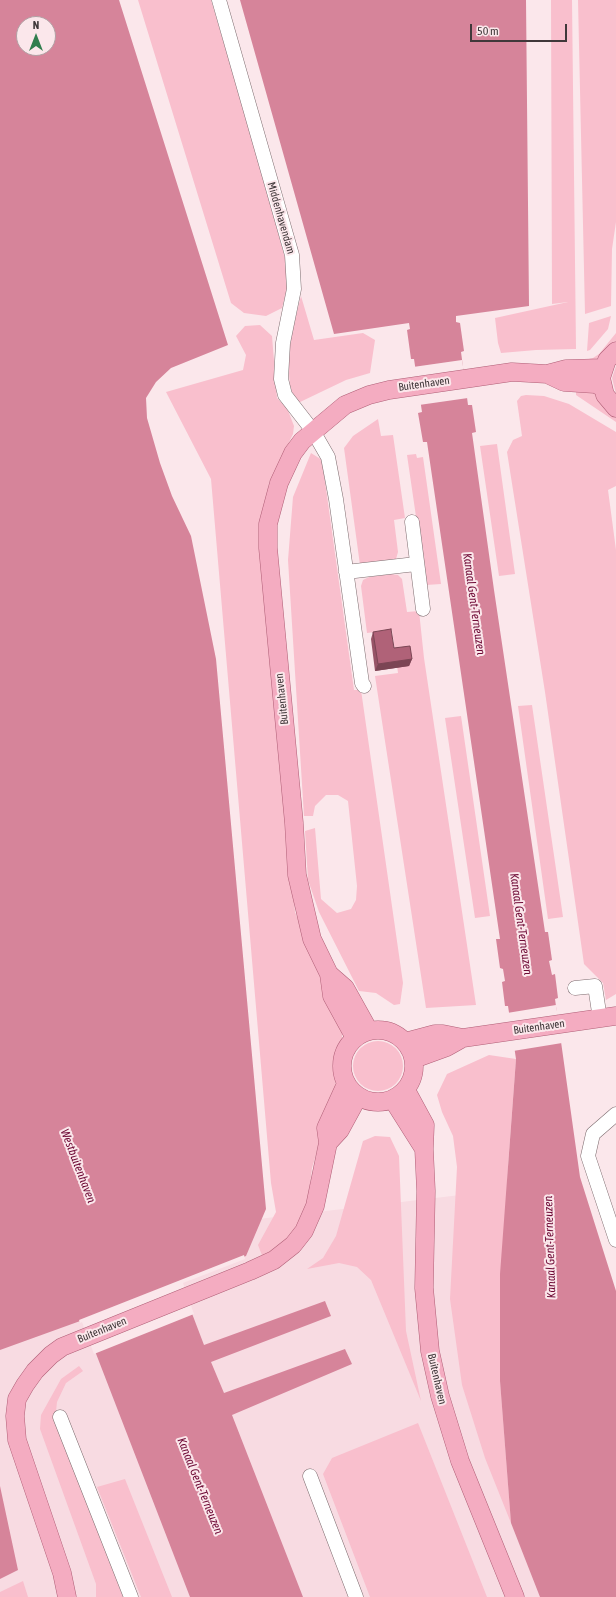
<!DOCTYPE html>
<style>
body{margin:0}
#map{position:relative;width:616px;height:1597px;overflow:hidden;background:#fbe7eb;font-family:"Asap Condensed",sans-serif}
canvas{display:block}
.north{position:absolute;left:16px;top:16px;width:40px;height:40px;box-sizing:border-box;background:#fbe7eb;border:1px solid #b0a1a4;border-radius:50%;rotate:0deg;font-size:11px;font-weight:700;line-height:16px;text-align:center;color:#40383a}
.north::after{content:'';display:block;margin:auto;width:14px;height:18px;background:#317e4e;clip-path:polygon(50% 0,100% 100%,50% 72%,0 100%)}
.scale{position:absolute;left:470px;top:24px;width:97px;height:18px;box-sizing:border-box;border:2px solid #40383a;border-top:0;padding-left:5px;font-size:12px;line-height:14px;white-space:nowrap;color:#40383a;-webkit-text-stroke:3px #fbe7eb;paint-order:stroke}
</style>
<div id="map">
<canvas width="616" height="1597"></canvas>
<div class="north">N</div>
<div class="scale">50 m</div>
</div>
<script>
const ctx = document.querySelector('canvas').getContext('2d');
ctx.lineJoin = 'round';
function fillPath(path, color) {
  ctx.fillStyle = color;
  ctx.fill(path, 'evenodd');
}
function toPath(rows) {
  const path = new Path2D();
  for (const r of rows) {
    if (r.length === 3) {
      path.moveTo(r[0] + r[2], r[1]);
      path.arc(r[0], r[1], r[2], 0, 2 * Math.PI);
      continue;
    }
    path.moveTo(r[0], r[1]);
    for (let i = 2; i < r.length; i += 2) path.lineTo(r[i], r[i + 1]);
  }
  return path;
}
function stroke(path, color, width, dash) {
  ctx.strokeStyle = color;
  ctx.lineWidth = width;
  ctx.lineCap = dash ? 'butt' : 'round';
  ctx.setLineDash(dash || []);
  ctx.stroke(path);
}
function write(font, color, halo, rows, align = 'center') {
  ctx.font = font + ' "Asap Condensed",sans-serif';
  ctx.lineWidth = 4;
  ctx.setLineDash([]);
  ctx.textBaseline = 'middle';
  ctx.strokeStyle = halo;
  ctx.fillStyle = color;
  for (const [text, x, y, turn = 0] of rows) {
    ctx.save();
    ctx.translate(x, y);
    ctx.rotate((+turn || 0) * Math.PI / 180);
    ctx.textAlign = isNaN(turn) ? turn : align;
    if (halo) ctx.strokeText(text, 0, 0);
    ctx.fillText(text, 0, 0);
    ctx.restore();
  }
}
fillPath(toPath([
 [561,1183,616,1597,0,1597,0,1327,242,1221]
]), '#f8dbe2');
fillPath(toPath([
 [138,0,211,0,259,160,290,277,282,308,266,316,244,313,231,303],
 [551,0,572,0,576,349,536,350,501,353,498,343,495,318,568,302,552,304],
 [578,0,616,0,616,222,612,249,611,306,585,314],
 [301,296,314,340,363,333,375,340,370,373,346,380,298,403,293,395,290,386,288,360,292,331],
 [611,316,608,329,590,350,587,351,589,323],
 [260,325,272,336,277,398,287,408,294,426,293,434,269,483,260,542,295,912,342,1025,342,1041,334,1094,312,1168,308,1203,294,1233,263,1258,258,1245,276,1212,271,1183,211,479,166,392,243,370,246,355,236,336,245,326],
 [616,333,616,345,596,363,579,361,593,358,599,354],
 [616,366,616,394,612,378],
 [576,387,596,393,616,416,616,422,576,395],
 [526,395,544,396,569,404,616,432,616,486,608,490,616,550,616,994,606,1000,603,983,584,964,545,692,507,452,513,440,522,436,517,401,521,396],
 [378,419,381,436,393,435,405,518,394,520,398,552,396,559,392,562,360,565,344,448,353,436],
 [497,444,515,574,499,576,480,446],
 [311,453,322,460,354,690,361,690,403,983,400,1004,394,1005,376,993,359,991,319,912,308,880,305,831,315,828,321,899,337,913,351,909,356,900,357,886,348,801,338,795,326,795,315,806,313,816,304,816,288,560,293,497],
 [416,454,417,458,423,457,441,584,426,585,407,455],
 [391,574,398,575,402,579,407,612,419,611,424,658,476,1005,426,1008,375,676,398,673,392,630,367,633,361,586,363,580,369,577],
 [532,705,563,917,548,919,518,706],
 [461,716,490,916,475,918,445,718],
 [378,1066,25],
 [489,1055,516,1059,508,1166,500,1381,511,1523,485,1458,462,1385,450,1299,457,1167,453,1136,442,1112,437,1095,447,1074],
 [375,1136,390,1137,399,1156,406,1331,421,1401,371,1280,357,1267,339,1263,307,1269,323,1258,336,1236,363,1141],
 [79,1366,83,1371,66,1383,57,1402,55,1421,123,1597,96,1597,96,1584,40,1429,41,1415,61,1379],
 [418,1423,487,1597,370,1597,323,1474,332,1458],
 [125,1479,172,1597,141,1597,97,1487],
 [23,1581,28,1597,0,1597,0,1592]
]), '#f9bfcd');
fillPath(toPath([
 [0,0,119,0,228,345,171,368,156,382,146,398,147,418,160,463,172,496,191,536,216,659,266,1209,246,1256,180,1282,204,1345,325,1301,331,1316,211,1362,224,1393,345,1349,352,1364,232,1415,303,1597,190,1597,83,1320,0,1350],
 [24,24,48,24,48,48,24,48],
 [240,0,526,0,529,306,456,316,456,322,460,323,464,351,461,352,468,405,472,405,476,432,472,433,494,590,545,932,548,932,552,960,549,961,552,975,555,974,558,998,555,999,580,1177,616,1291,616,1597,540,1597,511,1523,500,1381,500,1274,516,1059,508,1006,505,1006,502,982,505,981,503,969,500,968,496,939,500,939,427,442,423,442,418,413,422,412,414,359,411,359,407,330,410,329,409,323,334,334],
 [0,1486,18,1570,0,1579]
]), '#d6849a');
fillPath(toPath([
 [462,360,468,398,419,405,413,367],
 [556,1005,562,1043,513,1051,507,1013],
 [244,1255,245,1259,183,1283,194,1314,94,1354,82,1322,80,1323,79,1320]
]), '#fbe7eb');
const minor = toPath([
 [219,0,292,255,294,289,283,343,281,379,285,395,313,431,328,457,336,499,362,683,364,686],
 [412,522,423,609],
 [346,572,416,564],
 [575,988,595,986,600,1019],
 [616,1114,593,1134,588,1156,616,1240],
 [60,1417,131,1597],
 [310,1476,356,1597]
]);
const major = toPath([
 [616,351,607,360,601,378,605,395,616,408],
 [547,374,564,382,595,384,602,387],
 [329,974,345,988,369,1031],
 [378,1066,36],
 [355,1038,332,996,329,974,312,939,297,875,294,823,268,548,268,524,279,483,293,453,302,441,345,405,369,395,389,390,512,372,547,374,566,369,603,368],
 [405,1042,435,1034,443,1034,463,1038],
 [414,1059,447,1047,463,1038,616,1016],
 [406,1090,425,1125,424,1149,426,1191,424,1288,430,1351,440,1396,460,1461,515,1597],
 [393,1100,424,1149],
 [328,1143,340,1130,358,1097],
 [67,1597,62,1573,17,1440,15,1416,17,1399,25,1385,35,1371,51,1355,62,1347,250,1271,274,1260,293,1245,304,1231,315,1206,328,1143,326,1128,346,1084]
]);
stroke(minor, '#7c6b6e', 15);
stroke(major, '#b05f77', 19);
stroke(minor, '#fff', 14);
stroke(major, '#f4acc1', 18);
fillPath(toPath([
 [373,632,394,648,412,659,409,666,375,671,371,639]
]), '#975467');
fillPath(toPath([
 [412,659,409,666,375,671,378,664]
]), '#7b4554');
const building = toPath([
 [391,629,394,648,410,646,412,659,378,664,373,632,391,629]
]);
fillPath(building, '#b06278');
stroke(building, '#7b4554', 1);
write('11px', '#40383a', '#fbe7eb', [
 ["Middenhavendam",281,218,74],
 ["Buitenhaven",424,384,-8],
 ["Buitenhaven",282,699,-96],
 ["Buitenhaven",539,1027,-8],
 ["Buitenhaven",102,1330,-22],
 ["Buitenhaven",437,1379,77]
]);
write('italic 12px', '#6d0834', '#fbe7eb', [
 ["Kanaal Gent-Terneuzen",474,604,82],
 ["Kanaal Gent-Terneuzen",521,924,82],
 ["Westbuitenhaven",78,1166,69],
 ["Kanaal Gent-Terneuzen",550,1247,-92],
 ["Kanaal Gent-Terneuzen",200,1486,68]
]);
</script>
